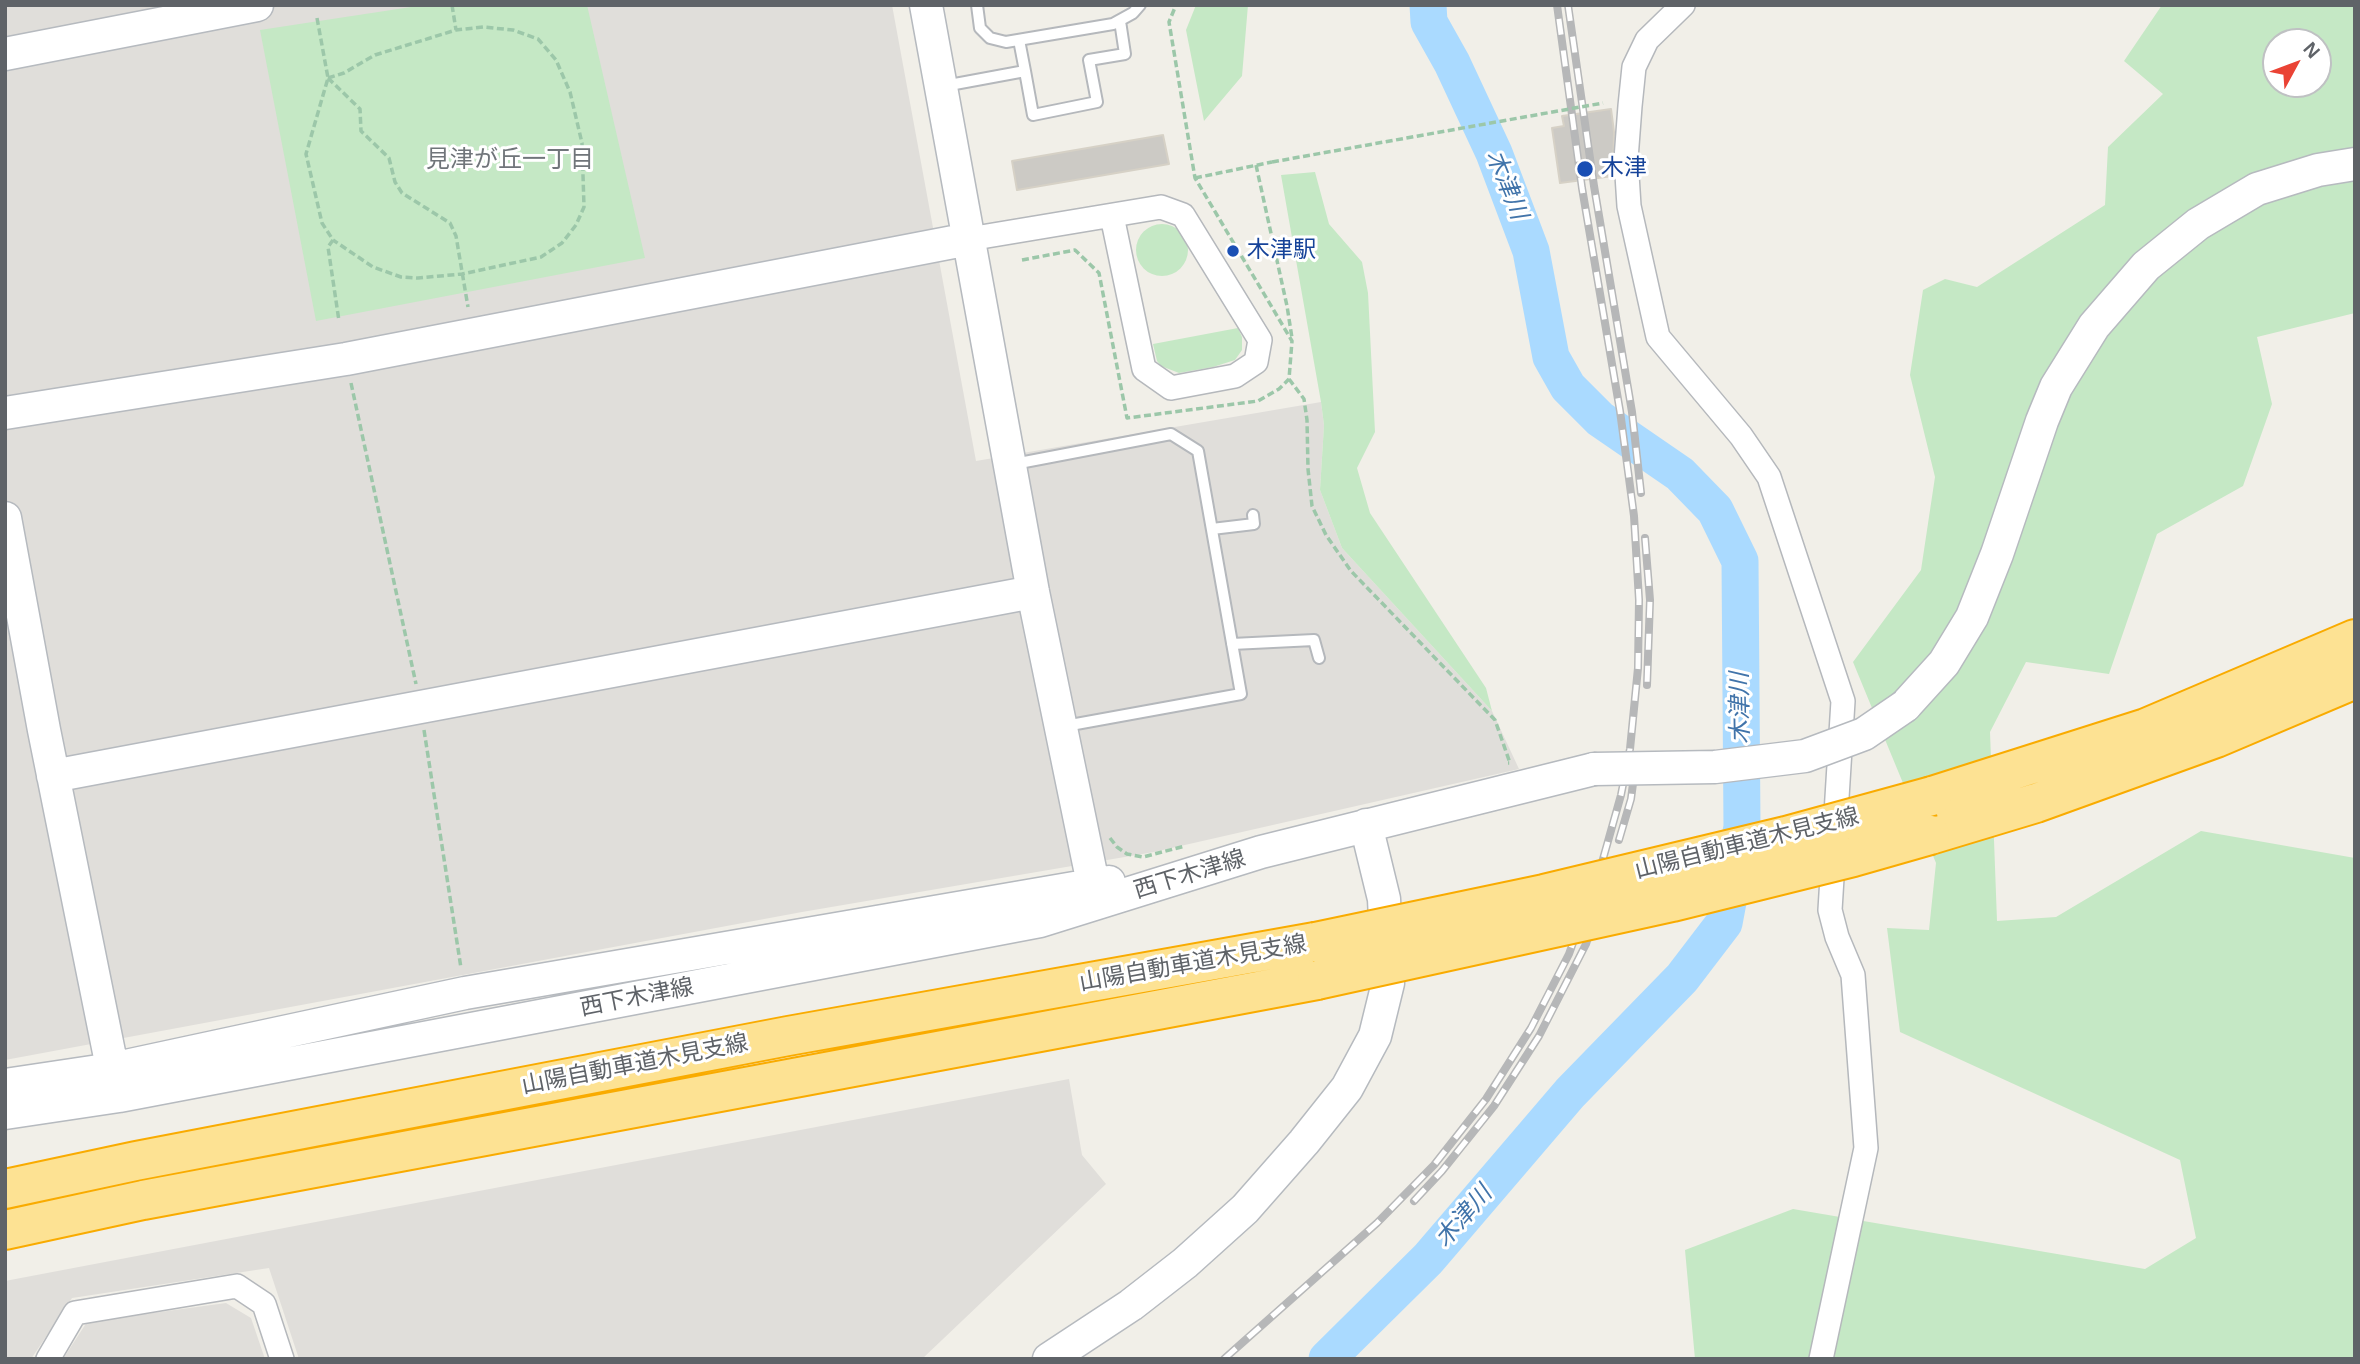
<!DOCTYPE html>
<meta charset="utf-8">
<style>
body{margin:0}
#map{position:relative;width:2360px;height:1364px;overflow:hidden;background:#f1efe8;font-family:Arial,sans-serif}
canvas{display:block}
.frame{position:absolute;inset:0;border:7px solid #5f6368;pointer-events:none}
.north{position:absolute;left:2262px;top:28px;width:70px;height:70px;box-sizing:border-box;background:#fff;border:2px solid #bfc1c3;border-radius:50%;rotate:49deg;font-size:19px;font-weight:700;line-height:28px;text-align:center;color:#5f6368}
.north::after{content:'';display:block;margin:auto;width:24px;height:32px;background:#ea4335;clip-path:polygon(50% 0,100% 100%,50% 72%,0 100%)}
</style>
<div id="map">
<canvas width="2360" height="1364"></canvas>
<div class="frame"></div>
<div class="north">N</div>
</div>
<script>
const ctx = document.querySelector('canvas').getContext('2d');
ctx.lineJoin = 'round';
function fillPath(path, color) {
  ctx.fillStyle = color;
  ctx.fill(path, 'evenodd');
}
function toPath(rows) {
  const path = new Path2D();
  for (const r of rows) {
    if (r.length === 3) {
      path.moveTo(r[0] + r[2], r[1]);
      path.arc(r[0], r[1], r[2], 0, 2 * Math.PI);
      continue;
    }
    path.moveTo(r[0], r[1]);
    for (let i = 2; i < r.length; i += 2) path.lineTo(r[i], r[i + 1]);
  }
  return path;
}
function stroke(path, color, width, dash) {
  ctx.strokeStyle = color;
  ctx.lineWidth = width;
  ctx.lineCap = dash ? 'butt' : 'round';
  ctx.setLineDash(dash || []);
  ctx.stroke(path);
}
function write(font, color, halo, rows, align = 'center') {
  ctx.font = font + ' Arial,"Noto Sans JP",sans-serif';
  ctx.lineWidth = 6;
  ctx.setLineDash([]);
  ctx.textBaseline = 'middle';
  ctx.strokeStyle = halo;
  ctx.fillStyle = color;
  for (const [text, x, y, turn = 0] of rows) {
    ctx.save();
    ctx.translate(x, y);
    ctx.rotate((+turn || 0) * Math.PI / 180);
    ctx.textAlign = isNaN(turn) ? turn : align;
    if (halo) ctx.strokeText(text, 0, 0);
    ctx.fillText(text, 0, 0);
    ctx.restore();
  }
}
fillPath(toPath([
 [5,5,892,5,976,461,1321,402,1324,425,1320,490,1342,548,1492,711,1519,769,1154,852,802,912,5,1060],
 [1069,1079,1082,1155,1106,1184,922,1359,299,1359,269,1268,72,1298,31,1359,5,1359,5,1281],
 [226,1303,251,1318,265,1359,63,1359,87,1322]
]), '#e0deda');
fillPath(toPath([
 [424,5,587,5,645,258,316,321,260,30],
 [1196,5,1248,5,1242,76,1204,121,1186,30],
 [2162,5,2355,5,2355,313,2257,337,2272,404,2243,486,2157,534,2109,674,2026,662,1990,732,1997,921,2056,917,2201,831,2355,858,2355,1359,1695,1359,1685,1250,1793,1209,2145,1269,2196,1238,2180,1160,1900,1032,1887,928,1929,930,1936,863,1853,662,1921,570,1935,477,1910,375,1923,290,1945,279,1977,287,2105,205,2108,147,2163,94,2124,61],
 [2276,42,2318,42,2318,84,2276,84],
 [1315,172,1329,224,1362,262,1368,293,1375,432,1357,468,1370,513,1486,688,1492,711,1342,548,1320,490,1324,425,1321,402,1281,175],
 [1162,250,26],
 [1238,328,1242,337,1242,350,1235,360,1213,367,1179,373,1161,366,1157,361,1153,344]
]), '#c5e8c5');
stroke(toPath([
 [1327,1359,1428,1259,1570,1093,1682,978,1724,923,1742,827,1740,561,1715,510,1680,474,1600,419,1568,387,1551,357,1531,251,1494,153,1452,63,1429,22,1428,5]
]), '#aadaff', 37);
const building = toPath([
 [1611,109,1614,132,1613,176,1560,183,1552,128,1564,126,1562,116,1611,109],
 [1163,135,1169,164,1017,190,1012,161,1163,135]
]);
fillPath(building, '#cccac5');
stroke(building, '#d6d1c6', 2);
const lane = toPath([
 [977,5,980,28,990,38,1006,42,1113,24,1133,13,1140,5],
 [1019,40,1025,71],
 [944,86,1025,71,1033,115,1097,102,1089,60,1125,54,1120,21],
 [1014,464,1171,434,1198,451,1241,694,1065,726],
 [1212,529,1254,524,1253,515],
 [1232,644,1314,640,1319,658]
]);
const street = toPath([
 [1683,5,1647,40,1634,67,1630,106,1626,159,1629,206,1658,337,1741,436,1769,477,1843,701,1830,910,1837,937,1853,975,1866,1148,1821,1359],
 [969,239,1161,207,1183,215,1260,340,1256,362,1235,376,1171,388,1144,369,1112,216],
 [48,1359,75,1313,237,1286,264,1304,282,1359]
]);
const secondary = toPath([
 [926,5,1033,592,1097,903],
 [5,54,257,5],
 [5,413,346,359,969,239],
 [5,518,44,730,116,1087],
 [1905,706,1944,663,1972,617,1997,554,2042,421,2056,387,2094,326,2146,266,2198,224,2257,189,2318,170,2355,164],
 [53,776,1033,592],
 [5,1085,112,1069,465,993,1109,882],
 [5,1113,119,1096,1040,921,1261,852,1594,769],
 [1049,1359,1131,1305,1185,1263,1245,1209,1304,1142,1347,1088,1375,1036,1388,983,1384,899,1366,825]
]);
const highway = toPath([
 [1932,796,2146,728,2355,639],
 [1930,835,2036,803,2216,738,2355,679],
 [5,1189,136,1161,788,1036,1315,942],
 [5,1230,143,1200,1317,980]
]);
stroke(lane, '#b5b8bc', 14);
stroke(street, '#b5b8bc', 26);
stroke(secondary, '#b6babf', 35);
stroke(highway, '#f9ab00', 42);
stroke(toPath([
 [452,5,456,30],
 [317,18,328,78,306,154,322,223,333,240,328,247,339,321],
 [328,78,344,73,375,55,456,30,483,27,513,30,538,39,556,60,570,92,582,143,584,207,576,225,562,243,541,257,462,274,418,278,401,277,373,267,333,240],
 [328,78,360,109,361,131,389,158,395,182,402,193,450,223,456,236,468,307],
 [1256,165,1287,306,1292,338],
 [1195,178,1272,162],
 [1022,260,1075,250,1099,273,1127,418,1258,401,1279,389,1289,379,1292,341,1195,178,1169,22,1176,5],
 [1289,379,1304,399,1307,420,1308,469,1312,506,1326,535,1351,571,1495,720,1510,763,1508,763],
 [351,383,416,684],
 [424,730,461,968],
 [1110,838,1117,847,1127,854,1143,857,1185,846]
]), '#9cc7a9', 3.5, [7, 3.5]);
stroke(lane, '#fff', 10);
stroke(street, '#fff', 23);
stroke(secondary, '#fff', 32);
stroke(highway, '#fde293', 38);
const rail = toPath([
 [1568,5,1594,186,1632,412,1641,493],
 [1645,538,1650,600,1647,685],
 [1619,840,1631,799,1635,768],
 [1414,1201,1442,1171,1494,1106,1539,1036,1586,944,1606,880],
 [1224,1359,1377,1223,1434,1165,1486,1099,1531,1028,1569,954,1603,859,1621,795,1630,749,1638,668,1639,600,1634,516,1620,411,1582,188,1557,5]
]);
stroke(rail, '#b6b7b8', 8);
stroke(rail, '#fff', 5, [16]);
const secondaryBridge = toPath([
 [1594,769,1715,767,1805,756,1864,734,1905,706]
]);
const highwayBridge = toPath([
 [1315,942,1544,894,1786,836,1932,796],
 [1317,980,1672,902,1853,857,1930,835]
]);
stroke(secondaryBridge, '#b6babf', 35, []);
stroke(highwayBridge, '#f9ab00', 42, []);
stroke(toPath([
 [1272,162,1603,103]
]), '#9cc7a9', 3.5, [7, 3.5]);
stroke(secondaryBridge, '#fff', 32);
stroke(highwayBridge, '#fde293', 38);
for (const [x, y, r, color] of [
 [1585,169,9,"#1a4fb4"],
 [1233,251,7,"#1a4fb4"]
]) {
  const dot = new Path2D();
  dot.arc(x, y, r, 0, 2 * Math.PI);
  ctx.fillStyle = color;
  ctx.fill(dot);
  stroke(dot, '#fff', 2.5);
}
write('23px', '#164399', '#fff', [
 ["木津",1601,169],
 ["木津駅",1247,251]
], 'left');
write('23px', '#5f6368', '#fff', [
 ["山陽自動車道木見支線",1747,844,-14],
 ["西下木津線",1190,875,-17],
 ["山陽自動車道木見支線",1193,964,-10],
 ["西下木津線",637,998,-11],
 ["山陽自動車道木見支線",635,1065,-11]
]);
write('24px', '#70757a', '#fff', [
 ["見津が丘一丁目",510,160]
]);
write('italic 24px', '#4174aa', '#fff', [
 ["木津川",1506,185,68],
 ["木津川",1741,708,-91],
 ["木津川",1464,1217,-49]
]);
</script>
